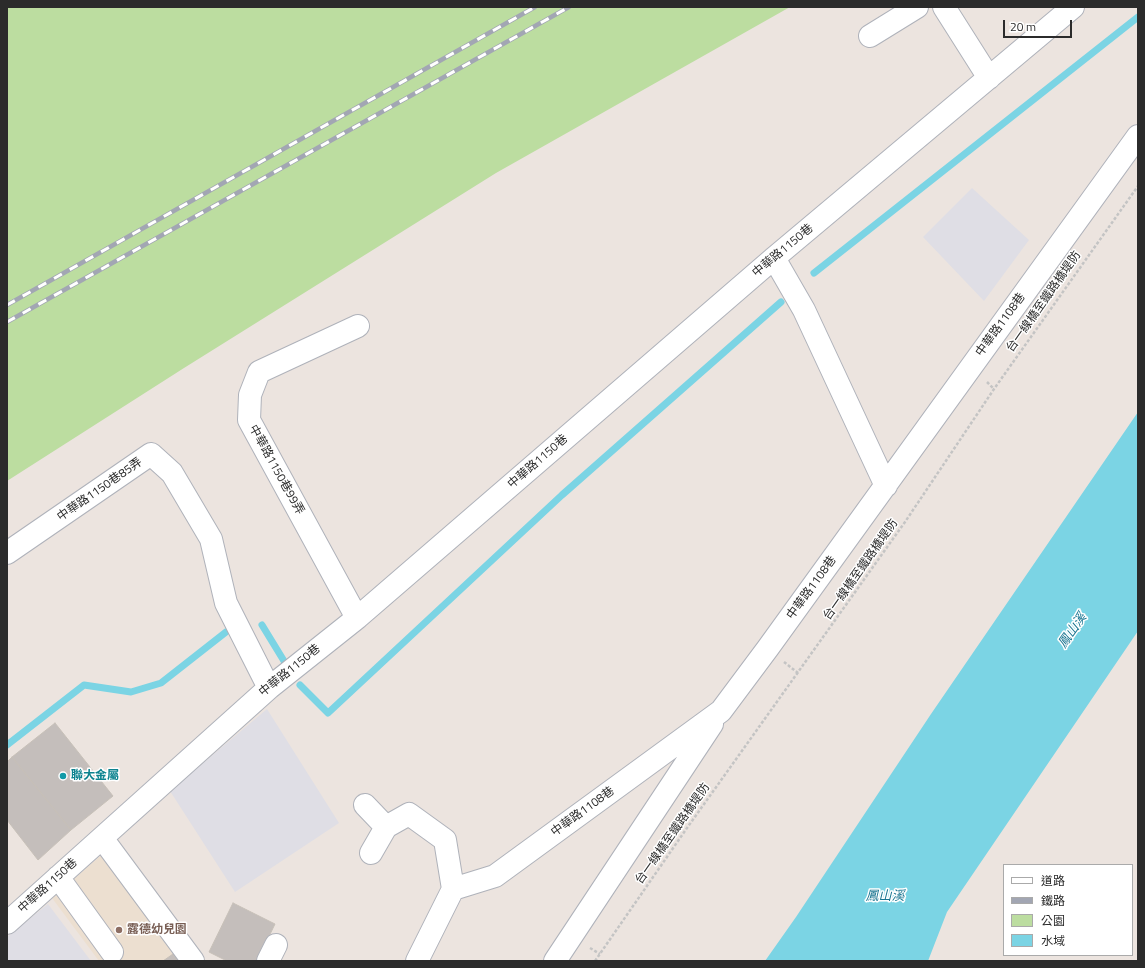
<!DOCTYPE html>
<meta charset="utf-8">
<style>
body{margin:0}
#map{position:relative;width:1145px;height:968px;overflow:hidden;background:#ece4df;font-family:"Titillium Web","Noto Sans TC",sans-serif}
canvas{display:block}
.frame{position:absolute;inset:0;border:8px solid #2b2b2b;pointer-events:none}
.legend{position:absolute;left:1003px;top:864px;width:130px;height:92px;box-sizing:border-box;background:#fff;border:1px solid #aaa;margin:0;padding:5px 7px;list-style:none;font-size:12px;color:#2b2b2b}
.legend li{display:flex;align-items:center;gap:8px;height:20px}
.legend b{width:20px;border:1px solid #aaa}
.scale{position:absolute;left:1003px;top:20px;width:69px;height:18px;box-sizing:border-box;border:2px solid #2b2b2b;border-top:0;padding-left:5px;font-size:12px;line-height:14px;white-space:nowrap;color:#2b2b2b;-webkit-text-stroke:3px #fff;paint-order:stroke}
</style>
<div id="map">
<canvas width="1145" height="968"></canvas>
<div class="frame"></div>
<ul class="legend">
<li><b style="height:5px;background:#fff"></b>道路</li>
<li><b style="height:5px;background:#a2a6b3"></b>鐵路</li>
<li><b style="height:11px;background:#bcdda0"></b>公園</li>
<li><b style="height:11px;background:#7bd4e4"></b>水域</li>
</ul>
<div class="scale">20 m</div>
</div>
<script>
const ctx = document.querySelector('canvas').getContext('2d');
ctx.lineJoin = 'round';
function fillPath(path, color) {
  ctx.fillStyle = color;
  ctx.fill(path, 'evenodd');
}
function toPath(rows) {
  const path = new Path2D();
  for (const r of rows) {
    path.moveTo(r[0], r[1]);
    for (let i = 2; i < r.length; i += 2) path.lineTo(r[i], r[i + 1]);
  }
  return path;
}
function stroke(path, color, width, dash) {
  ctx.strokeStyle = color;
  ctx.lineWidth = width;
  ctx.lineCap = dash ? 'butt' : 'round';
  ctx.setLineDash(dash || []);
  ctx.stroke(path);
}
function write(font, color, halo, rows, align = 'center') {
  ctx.font = font + ' "Titillium Web","Noto Sans TC",sans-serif';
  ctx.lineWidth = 3;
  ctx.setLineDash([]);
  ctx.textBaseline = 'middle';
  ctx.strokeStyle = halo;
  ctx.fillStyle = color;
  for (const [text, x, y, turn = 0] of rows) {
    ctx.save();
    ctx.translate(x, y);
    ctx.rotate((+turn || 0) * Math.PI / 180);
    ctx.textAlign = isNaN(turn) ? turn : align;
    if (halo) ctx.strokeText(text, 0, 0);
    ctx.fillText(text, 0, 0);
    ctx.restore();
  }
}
fillPath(toPath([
 [972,188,1029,240,984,301,923,237],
 [267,709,339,823,235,892,170,791],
 [48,904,91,961,7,961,7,937]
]), '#dfdee5');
fillPath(toPath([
 [106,851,185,961,99,961,52,898]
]), '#ecdfd0');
fillPath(toPath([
 [7,7,790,7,496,173,184,368,7,481]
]), '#bcdda0');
fillPath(toPath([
 [1138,412,1138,631,947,912,928,961,765,961,796,917,931,714]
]), '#7bd4e4');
stroke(toPath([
 [814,273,1138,17],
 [262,625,284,661],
 [300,685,328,713,562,495,781,302],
 [7,745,84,685,131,692,161,683,226,632]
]), '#7bd4e4', 7);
const building = toPath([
 [55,723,113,796,71,830,12,757,55,723],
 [12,757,71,830,38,860,7,820,7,762,12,757],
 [233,903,275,924,257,961,227,961,209,952,233,903],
 [173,954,178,961,163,961,173,954]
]);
fillPath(building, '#c4bebb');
stroke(building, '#c7c0b8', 1);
const minor = toPath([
 [944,7,989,78],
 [870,36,917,7],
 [774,258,804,310,886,486],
 [7,553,151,454,172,473,211,539,226,603,269,688],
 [357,618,249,420,250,395,259,372,358,326],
 [365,805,386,827],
 [102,838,193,961],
 [371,853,386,827,409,814,445,840,453,889],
 [58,877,112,952],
 [7,923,269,688,357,618,774,258,1073,7],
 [268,961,276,945],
 [417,961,453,889,495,876,721,711,768,648,1138,136],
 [555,961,712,724]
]);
stroke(minor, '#afb2ba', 24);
stroke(toPath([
 [987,382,994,389],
 [784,662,798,673],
 [590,948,600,954],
 [595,961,687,828,905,522,994,389,1138,186]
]), '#c4c4c4', 2.5, [3, 2]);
stroke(minor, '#fff', 22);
const rail = toPath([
 [7,305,535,7],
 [7,322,569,7]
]);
stroke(rail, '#a2a6b3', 4.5);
stroke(rail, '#fff', 3, [9]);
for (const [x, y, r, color] of [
 [63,776,4,"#0f9aa8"],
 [119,930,4,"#8d6e63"]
]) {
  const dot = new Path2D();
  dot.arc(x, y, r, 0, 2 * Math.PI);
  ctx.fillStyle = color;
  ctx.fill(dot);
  stroke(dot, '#fff', 1.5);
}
write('12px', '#2b2b2b', '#fff', [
 ["中華路1150巷",783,251,-40],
 ["台一線橋至鐵路橋堤防",1044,302,-55],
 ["中華路1108巷",1001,325,-54],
 ["中華路1150巷",538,462,-41],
 ["中華路1150巷99弄",276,470,61],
 ["中華路1150巷85弄",100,490,-35],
 ["台一線橋至鐵路橋堤防",861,570,-55],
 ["中華路1108巷",812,588,-54],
 ["中華路1150巷",290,671,-39],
 ["中華路1108巷",583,812,-36],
 ["台一線橋至鐵路橋堤防",673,834,-55],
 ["中華路1150巷",48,886,-42]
]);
write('bold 12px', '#0d838f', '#fff', [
 ["聯大金屬",71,776]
], 'left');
write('bold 12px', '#785e54', '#fff', [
 ["露德幼兒園",127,930]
], 'left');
write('italic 13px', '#197591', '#fff', [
 ["鳳山溪",1073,631,-55],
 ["鳳山溪",885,897]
]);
</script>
